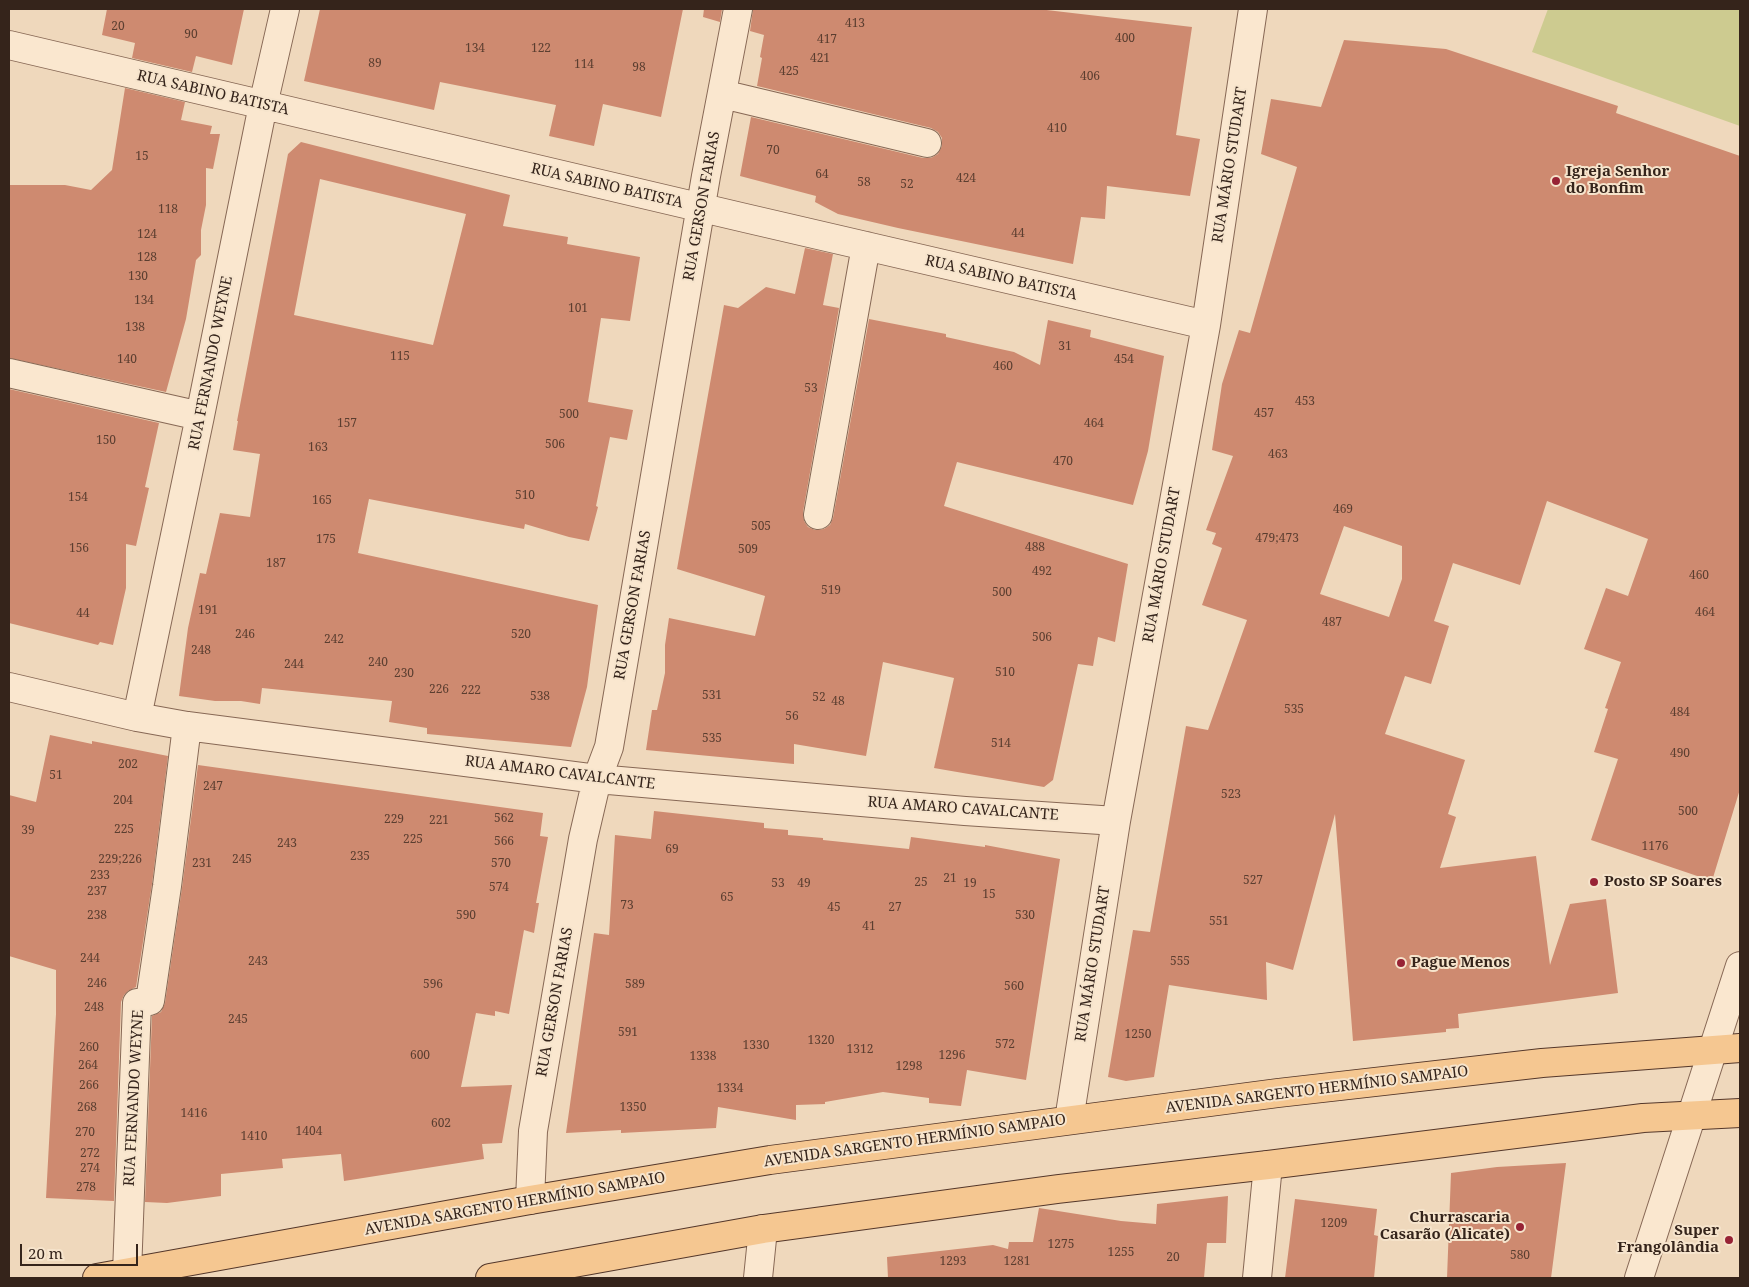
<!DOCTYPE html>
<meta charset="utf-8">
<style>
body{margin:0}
#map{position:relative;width:1749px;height:1287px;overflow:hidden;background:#efd8bc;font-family:"Noto Serif",serif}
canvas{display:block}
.frame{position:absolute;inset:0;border:10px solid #35241b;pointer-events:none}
.scale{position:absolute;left:20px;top:1244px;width:118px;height:22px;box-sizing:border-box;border:2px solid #35241b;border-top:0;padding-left:6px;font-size:15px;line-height:18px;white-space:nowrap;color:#35241b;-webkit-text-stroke:4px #f6e4cc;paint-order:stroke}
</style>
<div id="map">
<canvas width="1749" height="1287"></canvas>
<div class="frame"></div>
<div class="scale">20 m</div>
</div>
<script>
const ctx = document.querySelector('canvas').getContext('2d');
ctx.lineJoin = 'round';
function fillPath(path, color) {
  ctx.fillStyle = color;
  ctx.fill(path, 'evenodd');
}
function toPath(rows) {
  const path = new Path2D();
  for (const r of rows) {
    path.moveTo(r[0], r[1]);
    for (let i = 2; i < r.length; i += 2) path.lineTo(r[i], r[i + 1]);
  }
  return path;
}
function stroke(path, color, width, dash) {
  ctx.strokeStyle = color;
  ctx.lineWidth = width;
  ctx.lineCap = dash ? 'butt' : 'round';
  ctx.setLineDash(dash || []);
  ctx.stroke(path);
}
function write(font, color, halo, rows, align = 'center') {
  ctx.font = font + ' "Noto Serif",serif';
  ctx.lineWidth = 4;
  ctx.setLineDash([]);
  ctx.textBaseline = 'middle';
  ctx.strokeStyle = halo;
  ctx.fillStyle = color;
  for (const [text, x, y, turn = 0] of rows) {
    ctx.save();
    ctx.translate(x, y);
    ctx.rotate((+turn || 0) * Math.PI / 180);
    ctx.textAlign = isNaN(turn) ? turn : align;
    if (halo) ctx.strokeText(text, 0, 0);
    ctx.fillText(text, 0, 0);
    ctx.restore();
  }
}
fillPath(toPath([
 [1548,9,1740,9,1740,126,1532,52]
]), '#cdcb90');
fillPath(toPath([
 [107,9,244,9,232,65,196,56,192,72,132,58,135,43,102,35],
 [320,9,683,9,661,117,603,104,594,146,549,136,556,105,440,82,434,110,304,81],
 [704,9,722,9,720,22,703,17],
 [753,9,1038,9,1192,27,1176,135,1200,139,1190,196,1107,186,1105,219,1081,217,1073,264,898,228,838,214,815,202,816,196,740,176,751,117,923,158,931,158,938,154,942,146,942,138,938,132,931,128,757,86,762,58,760,57,764,35,750,31],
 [1344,40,1446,49,1618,106,1616,113,1740,156,1740,789,1712,881,1591,840,1618,759,1594,752,1608,709,1605,708,1621,662,1584,649,1606,588,1628,596,1648,539,1547,501,1520,585,1453,563,1434,621,1449,626,1431,684,1405,676,1385,734,1465,760,1448,814,1456,817,1440,868,1536,856,1550,965,1570,904,1606,899,1618,993,1458,1014,1459,1028,1446,1029,1446,1032,1353,1041,1335,814,1293,970,1266,962,1267,1000,1169,985,1154,1077,1126,1081,1108,1077,1133,930,1150,932,1186,726,1208,730,1247,620,1202,605,1222,548,1212,544,1216,533,1206,530,1233,456,1212,450,1222,384,1239,330,1250,333,1297,167,1261,154,1271,99,1321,107],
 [1344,526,1402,546,1402,579,1389,617,1320,594],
 [125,88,185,102,181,120,212,126,210,134,220,134,213,169,206,168,206,205,201,230,201,255,196,260,186,319,166,392,9,358,9,185,65,185,91,190,112,170],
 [301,142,510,195,503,226,568,237,567,244,640,257,630,321,601,318,588,402,633,410,627,440,610,437,596,506,598,507,589,541,569,537,525,524,524,529,369,499,358,553,598,605,587,687,571,747,427,734,427,728,389,722,392,701,262,688,260,704,241,701,215,701,179,696,188,628,200,573,206,574,220,513,250,517,260,454,233,450,238,421,237,421,288,154],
 [320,179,466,214,433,345,294,315],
 [805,248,833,254,823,305,839,308,803,512,804,521,808,527,815,530,824,529,830,525,833,518,869,319,946,334,946,337,1014,352,1040,365,1048,320,1091,330,1090,337,1164,356,1148,451,1133,505,957,462,944,506,1128,564,1115,642,1098,637,1093,666,1078,664,1053,780,1044,787,934,768,954,678,883,662,866,756,794,744,794,764,646,750,652,710,657,710,665,673,665,645,669,618,755,636,765,596,677,569,724,305,738,308,766,287,795,294],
 [9,389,159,423,145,487,149,488,136,546,126,544,126,588,113,645,100,642,98,645,9,623],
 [50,735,92,744,92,741,168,756,152,884,136,987,128,991,124,995,121,1002,114,1201,46,1198,56,1014,56,970,9,956,9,795,36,802],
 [198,765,543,813,540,836,548,837,536,903,539,903,534,933,524,930,509,1014,495,1011,495,1016,476,1013,461,1087,512,1085,502,1143,482,1144,484,1159,344,1181,341,1154,282,1159,283,1168,221,1174,221,1196,167,1203,145,1202,152,1016,161,1012,165,1003,182,888],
 [654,811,764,823,764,828,788,830,788,835,823,838,823,840,909,849,911,837,985,847,985,845,1060,859,1026,1080,967,1070,961,1106,929,1103,929,1098,883,1092,825,1102,825,1104,796,1105,796,1120,718,1107,716,1128,621,1133,621,1130,566,1133,594,933,609,935,615,835,651,839],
 [1566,1163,1551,1278,1447,1278,1451,1173,1497,1167],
 [1228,1196,1226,1243,1207,1243,1204,1278,888,1278,887,1257,993,1245,1008,1249,1009,1242,1033,1242,1039,1208,1121,1221,1156,1224,1157,1204],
 [1295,1199,1377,1209,1374,1235,1378,1236,1374,1278,1285,1278]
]), '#ce8a70');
const minor = toPath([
 [9,45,745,218,1206,325],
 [722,94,927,143],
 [9,373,200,416],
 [818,515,866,246],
 [9,687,137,717,187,726,597,779,965,811,1116,821],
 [137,717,200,416,263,105,285,9],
 [1069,1120,1116,821,1206,325,1253,9],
 [530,1200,533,1131,583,839,597,779,609,747,706,176,738,9],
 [127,1273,137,1003,150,1001,167,886,187,726],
 [758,1278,763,1229],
 [1257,1278,1268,1165],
 [1639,1278,1740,966]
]);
const major = toPath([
 [97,1278,530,1200,770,1160,1278,1093,1542,1063,1740,1048],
 [490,1278,763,1229,1058,1189,1268,1165,1643,1118,1740,1113]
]);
stroke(minor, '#876855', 30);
stroke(major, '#54372a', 30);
stroke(minor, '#fae7cf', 28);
stroke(major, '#f5c791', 28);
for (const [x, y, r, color] of [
 [1556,181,5,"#972335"],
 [1594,882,5,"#972335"],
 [1401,963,5,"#972335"],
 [1520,1227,5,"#972335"],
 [1729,1240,5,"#972335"]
]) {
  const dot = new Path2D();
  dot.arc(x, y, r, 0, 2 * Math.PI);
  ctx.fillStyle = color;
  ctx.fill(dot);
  stroke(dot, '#f6e4cc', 2);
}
write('12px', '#5b3e30', null, [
 ["413",855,24],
 ["20",118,27],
 ["90",191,35],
 ["400",1125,39],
 ["417",827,40],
 ["134",475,49],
 ["122",541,49],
 ["421",820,59],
 ["89",375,64],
 ["114",584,65],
 ["98",639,68],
 ["425",789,72],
 ["406",1090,77],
 ["410",1057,129],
 ["70",773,151],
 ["15",142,157],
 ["64",822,175],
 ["424",966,179],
 ["58",864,183],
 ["52",907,185],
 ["118",168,210],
 ["44",1018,234],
 ["124",147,235],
 ["128",147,258],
 ["130",138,277],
 ["134",144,301],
 ["101",578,309],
 ["138",135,328],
 ["31",1065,347],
 ["115",400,357],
 ["140",127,360],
 ["454",1124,360],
 ["460",1003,367],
 ["53",811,389],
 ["453",1305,402],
 ["457",1264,414],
 ["500",569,415],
 ["157",347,424],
 ["464",1094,424],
 ["150",106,441],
 ["506",555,445],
 ["163",318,448],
 ["463",1278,455],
 ["470",1063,462],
 ["510",525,496],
 ["154",78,498],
 ["165",322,501],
 ["469",1343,510],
 ["505",761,527],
 ["479;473",1277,539],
 ["175",326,540],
 ["488",1035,548],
 ["156",79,549],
 ["509",748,550],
 ["187",276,564],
 ["492",1042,572],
 ["460",1699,576],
 ["519",831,591],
 ["500",1002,593],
 ["191",208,611],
 ["464",1705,613],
 ["44",83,614],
 ["487",1332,623],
 ["246",245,635],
 ["520",521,635],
 ["506",1042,638],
 ["242",334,640],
 ["248",201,651],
 ["240",378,663],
 ["244",294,665],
 ["510",1005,673],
 ["230",404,674],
 ["226",439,690],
 ["222",471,691],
 ["531",712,696],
 ["538",540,697],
 ["52",819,698],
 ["48",838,702],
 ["535",1294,710],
 ["484",1680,713],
 ["56",792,717],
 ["535",712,739],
 ["514",1001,744],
 ["490",1680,754],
 ["202",128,765],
 ["51",56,776],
 ["247",213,787],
 ["523",1231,795],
 ["204",123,801],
 ["500",1688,812],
 ["562",504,819],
 ["229",394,820],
 ["221",439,821],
 ["225",124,830],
 ["39",28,831],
 ["225",413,840],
 ["566",504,842],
 ["243",287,844],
 ["1176",1655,847],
 ["69",672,850],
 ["235",360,857],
 ["229;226",120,860],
 ["245",242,860],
 ["231",202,864],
 ["570",501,864],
 ["233",100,876],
 ["21",950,879],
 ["527",1253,881],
 ["25",921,883],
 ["53",778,884],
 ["49",804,884],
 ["19",970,884],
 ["574",499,888],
 ["237",97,892],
 ["15",989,895],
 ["65",727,898],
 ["73",627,906],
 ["45",834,908],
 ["27",895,908],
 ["238",97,916],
 ["590",466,916],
 ["530",1025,916],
 ["551",1219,922],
 ["41",869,927],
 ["244",90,959],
 ["243",258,962],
 ["555",1180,962],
 ["246",97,984],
 ["596",433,985],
 ["589",635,985],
 ["560",1014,987],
 ["248",94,1008],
 ["245",238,1020],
 ["591",628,1033],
 ["1250",1138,1035],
 ["1320",821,1041],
 ["572",1005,1045],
 ["1330",756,1046],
 ["260",89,1048],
 ["1312",860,1050],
 ["600",420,1056],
 ["1296",952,1056],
 ["1338",703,1057],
 ["264",88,1066],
 ["1298",909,1067],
 ["266",89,1086],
 ["1334",730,1089],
 ["268",87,1108],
 ["1350",633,1108],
 ["1416",194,1114],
 ["602",441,1124],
 ["1404",309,1132],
 ["270",85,1133],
 ["1410",254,1137],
 ["272",90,1154],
 ["274",90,1169],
 ["278",86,1188],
 ["1209",1334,1224],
 ["1275",1061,1245],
 ["1255",1121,1253],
 ["580",1520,1256],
 ["20",1173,1258],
 ["1293",953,1262],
 ["1281",1017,1262]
]);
write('15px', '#35241b', '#f6e4cc', [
 ["RUA SABINO BATISTA",213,93,13],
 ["RUA MÁRIO STUDART",1230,165,-81],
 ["RUA SABINO BATISTA",607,186,13],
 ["RUA GERSON FARIAS",702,206,-80],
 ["RUA SABINO BATISTA",1001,278,13],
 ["RUA FERNANDO WEYNE",211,363,-79],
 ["RUA MÁRIO STUDART",1162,565,-80],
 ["RUA GERSON FARIAS",633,605,-80],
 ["RUA AMARO CAVALCANTE",560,773,7],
 ["RUA AMARO CAVALCANTE",963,809,4],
 ["RUA MÁRIO STUDART",1093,964,-81],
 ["RUA GERSON FARIAS",555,1002,-80],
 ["AVENIDA SARGENTO HERMÍNIO SAMPAIO",1317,1090,-7],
 ["RUA FERNANDO WEYNE",134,1098,-87],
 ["AVENIDA SARGENTO HERMÍNIO SAMPAIO",915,1141,-8],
 ["AVENIDA SARGENTO HERMÍNIO SAMPAIO",515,1204,-10]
]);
write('bold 15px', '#35241b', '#f6e4cc', [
 ["Igreja Senhor",1566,172],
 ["do Bonfim",1566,189],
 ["Posto SP Soares",1604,882],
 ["Pague Menos",1411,963],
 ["Churrascaria",1510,1218,"right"],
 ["Casarão (Alicate)",1510,1235,"right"],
 ["Super",1719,1231,"right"],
 ["Frangolândia",1719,1248,"right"]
], 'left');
</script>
